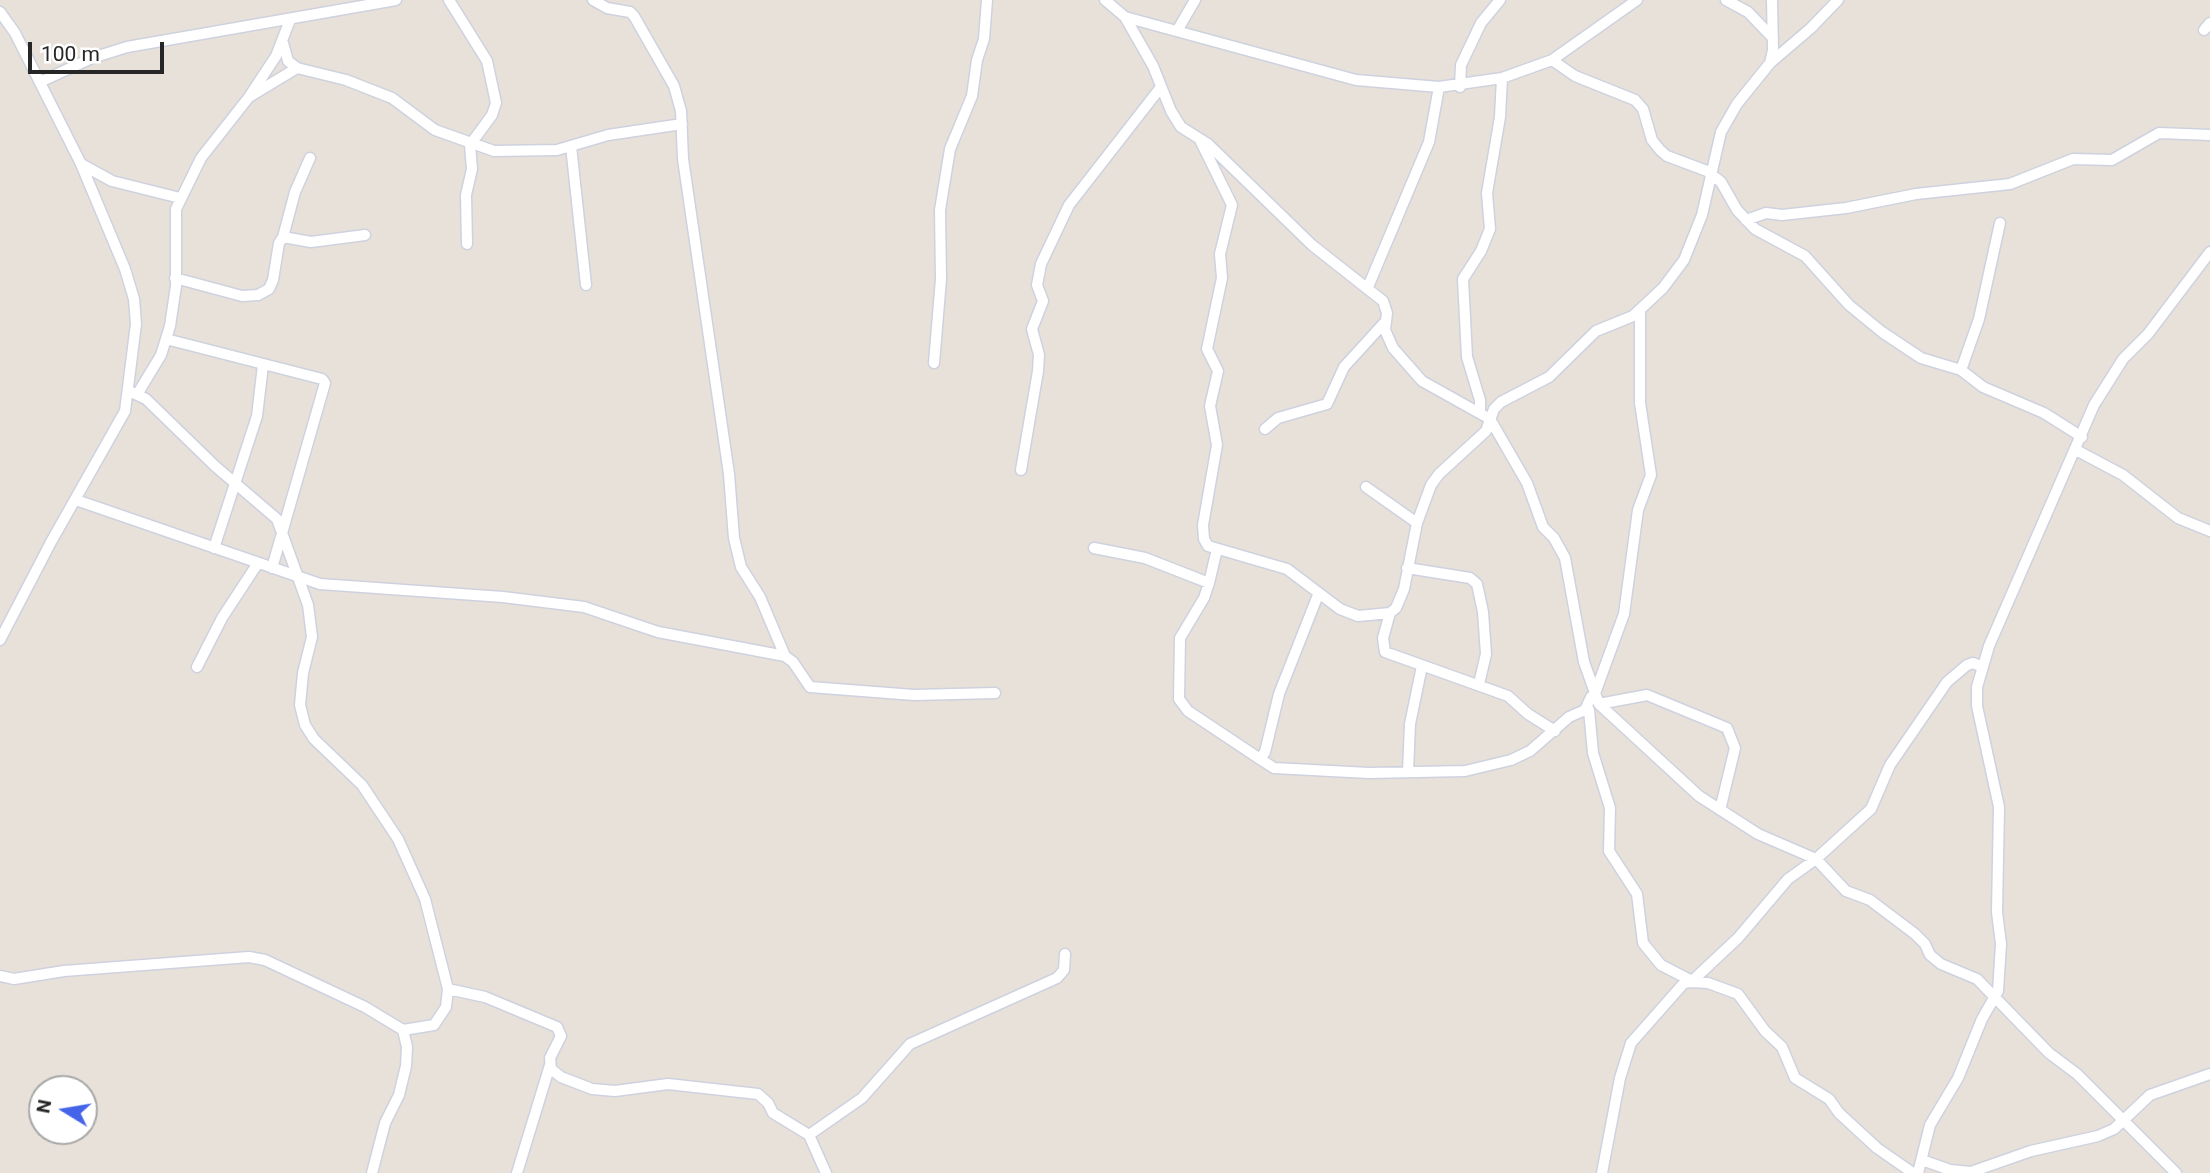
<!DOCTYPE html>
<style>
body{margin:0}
#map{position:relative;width:2210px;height:1173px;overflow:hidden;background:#e8e1d9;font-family:Roboto,sans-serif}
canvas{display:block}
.north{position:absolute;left:28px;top:1075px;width:70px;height:70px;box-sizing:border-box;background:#fff;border:2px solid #a8a8a8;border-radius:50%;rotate:281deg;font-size:19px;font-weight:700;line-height:28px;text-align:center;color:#262626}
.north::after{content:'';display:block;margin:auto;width:24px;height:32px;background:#4465ea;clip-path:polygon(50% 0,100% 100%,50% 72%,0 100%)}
.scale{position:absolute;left:28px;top:42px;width:136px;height:32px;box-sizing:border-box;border:4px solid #262626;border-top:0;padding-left:9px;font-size:21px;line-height:24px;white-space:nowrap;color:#262626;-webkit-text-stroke:5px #fff;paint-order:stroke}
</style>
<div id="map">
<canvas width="2210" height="1173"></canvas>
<div class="north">N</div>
<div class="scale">100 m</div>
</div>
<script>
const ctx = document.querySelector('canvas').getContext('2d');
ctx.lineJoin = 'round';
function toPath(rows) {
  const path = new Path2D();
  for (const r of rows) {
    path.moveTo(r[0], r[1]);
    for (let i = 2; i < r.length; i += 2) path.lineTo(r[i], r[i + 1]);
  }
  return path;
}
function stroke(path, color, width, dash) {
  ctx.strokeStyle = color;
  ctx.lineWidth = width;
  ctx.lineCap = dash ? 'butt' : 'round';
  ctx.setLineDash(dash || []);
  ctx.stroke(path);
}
const street = toPath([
 [449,0,487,61,496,103,492,115,470,145,472,169,466,195,467,244],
 [593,0,607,8,630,12,634,16,674,86,681,111,683,159,729,474,734,538,741,567,760,597,785,656],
 [1105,0,1125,17,1356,80,1439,87,1502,78,1552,60,1637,0],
 [1726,0,1748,12,1773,38],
 [0,12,15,33,81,164,125,269,134,299,136,324,125,411,51,542,0,640],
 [1125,17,1153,66,1171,111,1181,127,1208,144,1312,245,1383,301,1387,313,1385,330,1393,348,1422,381,1490,419,1527,483,1543,527,1554,538,1565,558,1584,662,1599,704,1699,796,1758,834,1816,859,1846,891,1870,900,1915,934,1925,944,1930,955,1941,964,1977,979,2049,1053,2077,1074,2176,1173],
 [2204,30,2210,23],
 [1177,31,1195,0],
 [283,43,288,61,297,68],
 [1552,60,1575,76,1635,100,1643,109,1652,140,1660,150,1667,156,1707,171,1721,182,1737,210,1755,229,1805,256,1849,305,1882,332,1921,358,1961,370,1983,387,2044,413,2082,437],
 [1770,63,1811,28,1838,0],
 [40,82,92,58,127,47,396,0],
 [1460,87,1461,65,1481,23,1500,0],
 [249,97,297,68,346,80,392,98,435,130,494,151,557,150,608,135,682,124],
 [1200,140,1232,205,1220,254,1222,278,1207,349,1218,371,1210,406,1217,445,1203,525,1204,539,1208,546,1287,569,1340,609,1358,616,1390,613,1396,608,1404,589,1417,523,1431,485,1439,474,1486,431,1494,409,1501,402,1549,377,1596,331,1633,316,1663,288,1684,260,1702,215,1721,132,1737,104,1770,63,1773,50,1772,0],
 [571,146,586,285],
 [81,164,112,181,180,198],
 [1746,220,1766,213,1782,215,1846,208,1916,194,2010,184,2073,159,2112,160,2159,133,2210,135],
 [283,237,295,192,310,158],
 [175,278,242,296,258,295,269,289,273,280,279,243,283,237,311,242,365,235],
 [1368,287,1429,142,1439,87],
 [1640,310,1640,403,1651,475,1638,510,1624,614,1594,696,1591,697,1585,710,1589,710,1593,753,1610,808,1609,851,1637,894,1643,943,1661,965,1690,980],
 [166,339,322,379,325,383,272,568],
 [934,363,941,279,940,210,950,149,972,96,977,60,984,39,987,0],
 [1961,370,1979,319,2000,223],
 [138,393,161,355,170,326,176,286,176,209,201,158,249,97,276,56,290,20],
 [1480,413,1480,400,1467,357,1463,279,1481,251,1490,229,1487,193,1500,117,1502,78],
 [1265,429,1278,418,1327,404,1344,367,1385,322],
 [2076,450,2123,475,2178,518,2210,531],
 [1021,470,1038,371,1039,355,1032,329,1043,301,1037,285,1041,264,1069,205,1161,87],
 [1366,487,1417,523],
 [76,500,320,584,503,597,584,607,658,632,785,656,793,662,810,687,914,695,995,693],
 [214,548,257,416,263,365],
 [1094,548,1145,558,1209,583,1204,598,1180,638,1179,699,1188,711,1260,759,1265,752,1279,694,1318,595],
 [1407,568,1470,578,1477,584,1483,612,1486,654,1479,684],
 [1209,583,1217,549],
 [1390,613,1383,638,1385,652,1508,696,1528,714,1555,731],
 [197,667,222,618,258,563],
 [1599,704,1647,695,1727,728,1735,748,1720,810],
 [1260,759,1274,768,1369,773,1465,771,1511,760,1530,751,1569,717,1585,710],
 [1408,772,1410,724,1422,666],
 [0,976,14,979,64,971,249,957,265,960,365,1007,403,1030,434,1025,446,1007,448,989,425,899,398,839,362,785,314,739,305,725,300,705,303,673,312,637,308,605,277,519,215,466,146,399,129,391],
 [1691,982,1738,938,1788,879,1816,859,1871,809,1890,765,1947,682,1967,665,1973,663,1983,667],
 [448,989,485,997,557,1027,561,1036,550,1058,551,1069,561,1077,592,1089,615,1091,668,1084,758,1094,768,1103,773,1113,809,1135,826,1173],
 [809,1135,862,1098,910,1044,1057,978,1064,970,1065,954],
 [1922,1160,1950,1170,1971,1172,2031,1151,2098,1136,2114,1129,2150,1095,2210,1074],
 [372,1173,385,1123,399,1095,406,1066,407,1047,403,1030],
 [517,1173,550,1065],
 [1602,1173,1620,1078,1631,1043,1684,983,1691,982,1708,983,1738,994,1765,1031,1782,1047,1795,1078,1829,1099,1839,1113,1877,1148,1913,1173],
 [1918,1173,1930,1125,1958,1078,1982,1019,1998,991,2001,944,1997,912,1999,807,1977,706,1977,687,1989,646,2094,405,2123,359,2148,334,2210,252]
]);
stroke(street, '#ced2df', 13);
stroke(street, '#fff', 10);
</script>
